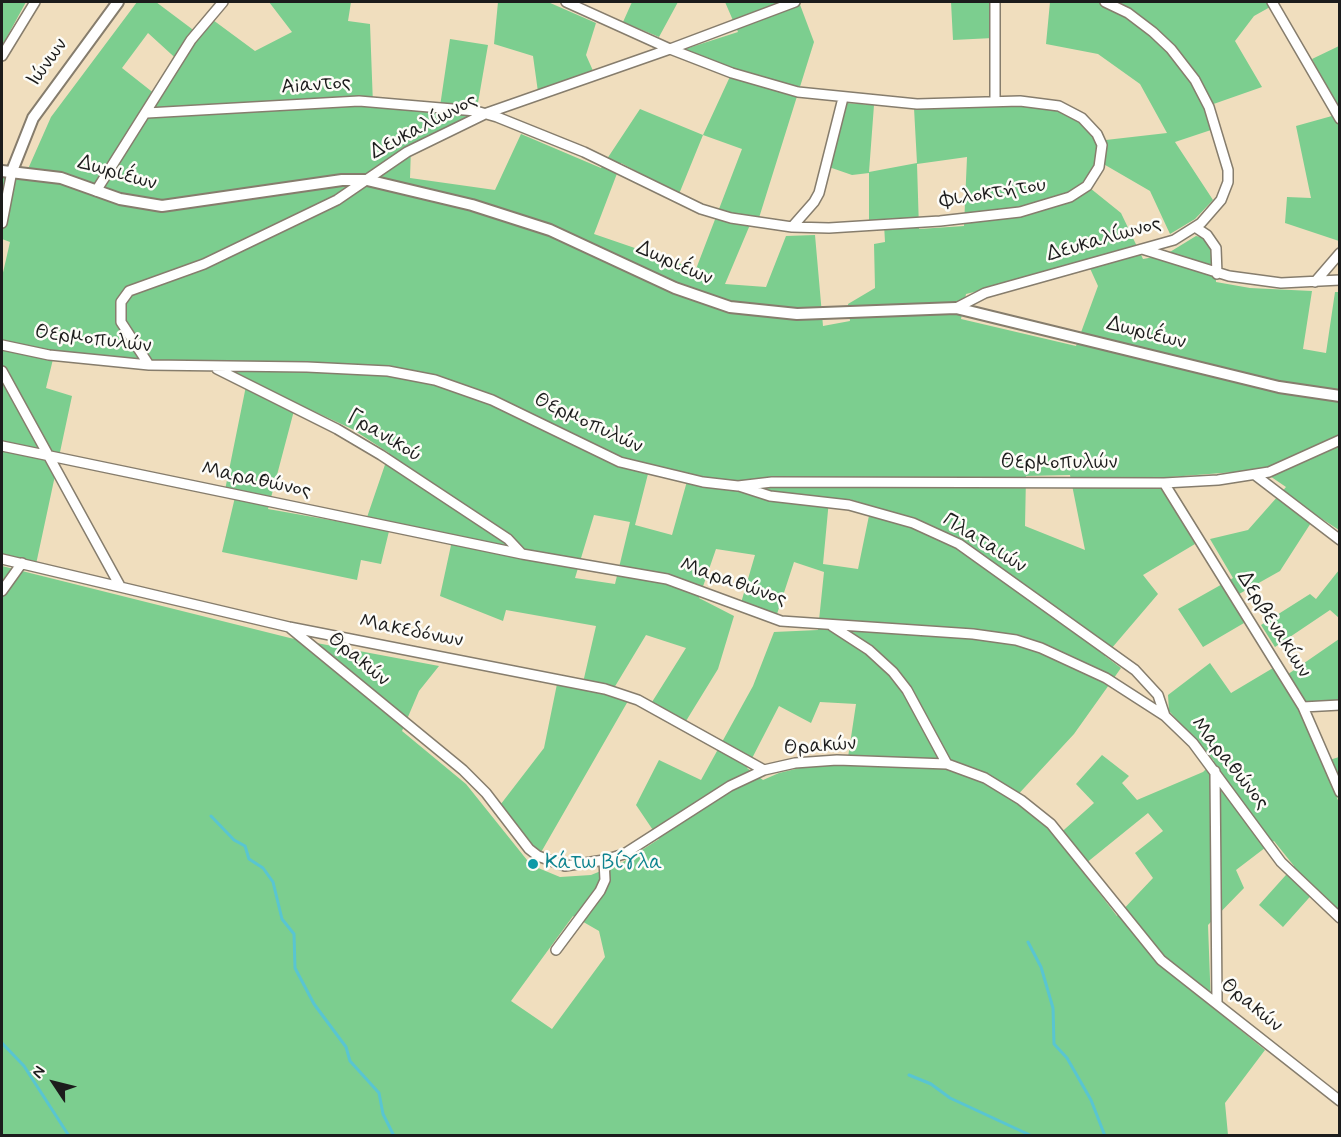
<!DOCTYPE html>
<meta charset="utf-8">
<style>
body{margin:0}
#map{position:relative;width:1341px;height:1137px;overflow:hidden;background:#f0debe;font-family:Mynerve,sans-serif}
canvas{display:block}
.frame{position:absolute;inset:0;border:3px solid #1c1c1c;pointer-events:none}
.north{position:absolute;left:24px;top:1053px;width:60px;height:60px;-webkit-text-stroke:4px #fdfcf7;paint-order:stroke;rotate:305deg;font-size:16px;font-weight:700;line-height:24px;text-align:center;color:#1c1c1c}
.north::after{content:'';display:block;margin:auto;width:21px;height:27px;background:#1c1c1c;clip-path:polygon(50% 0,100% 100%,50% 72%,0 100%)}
</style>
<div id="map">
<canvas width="1341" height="1137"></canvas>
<div class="frame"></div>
<div class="north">N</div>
</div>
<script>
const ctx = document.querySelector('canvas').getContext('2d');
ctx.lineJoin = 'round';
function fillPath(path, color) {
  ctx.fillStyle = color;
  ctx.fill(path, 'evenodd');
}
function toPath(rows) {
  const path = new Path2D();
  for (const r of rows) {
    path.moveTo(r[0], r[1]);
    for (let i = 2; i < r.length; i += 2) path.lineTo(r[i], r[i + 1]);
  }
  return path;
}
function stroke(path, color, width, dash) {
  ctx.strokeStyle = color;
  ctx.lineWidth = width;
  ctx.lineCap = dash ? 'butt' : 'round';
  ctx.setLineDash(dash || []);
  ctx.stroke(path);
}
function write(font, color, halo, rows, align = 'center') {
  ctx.font = font + ' Mynerve,sans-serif';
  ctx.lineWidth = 5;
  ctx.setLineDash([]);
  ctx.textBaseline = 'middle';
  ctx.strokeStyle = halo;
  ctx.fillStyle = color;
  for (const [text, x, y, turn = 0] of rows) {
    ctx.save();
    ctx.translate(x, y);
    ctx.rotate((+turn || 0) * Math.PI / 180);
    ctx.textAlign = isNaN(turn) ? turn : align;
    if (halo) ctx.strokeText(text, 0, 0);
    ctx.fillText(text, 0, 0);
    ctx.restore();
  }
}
fillPath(toPath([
 [2,2,26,2,2,46],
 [137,2,156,2,196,32,213,20,255,51,292,32,269,2,351,2,348,21,370,24,373,105,413,107,439,113,450,39,488,45,475,120,411,148,410,178,495,190,521,134,601,168,640,109,703,135,733,70,682,50,738,32,725,2,799,2,814,42,758,221,752,220,725,284,766,287,786,236,815,235,823,326,850,321,848,304,875,288,874,244,885,242,884,224,869,223,869,173,852,175,826,166,846,103,874,105,869,172,917,163,914,108,940,109,1005,102,1054,108,1073,116,1091,130,1097,141,1167,133,1140,84,1098,54,1046,44,1050,2,1279,2,1254,16,1235,41,1262,87,1205,107,1211,130,1175,142,1213,200,1195,219,1170,234,1150,191,1100,162,1085,184,1121,213,1143,259,1165,255,1196,236,1209,239,1216,260,1216,282,1250,288,1312,291,1303,349,1326,353,1335,292,1339,292,1339,530,1316,515,1280,571,1232,598,1244,623,1203,647,1178,609,1233,578,1210,539,1248,530,1286,487,1261,470,1157,478,1195,544,1143,575,1158,594,1105,656,1121,668,1074,734,1013,800,1037,818,1056,837,1094,803,1076,784,1102,755,1129,776,1122,783,1137,800,1203,772,1214,761,1169,711,1168,695,1210,663,1231,693,1273,668,1281,679,1339,639,1339,702,1298,708,1323,762,1339,757,1339,796,1337,798,1340,805,1339,911,1316,890,1283,927,1259,905,1294,866,1274,841,1236,870,1244,888,1208,925,1211,1006,1265,1050,1225,1103,1228,1135,2,1135,2,566,290,638,439,666,419,691,402,731,466,784,531,865,560,877,591,875,623,862,659,839,636,805,659,760,701,780,753,686,774,632,818,630,824,572,794,562,777,614,761,612,741,603,755,555,716,549,699,598,734,616,718,669,686,721,652,702,686,648,646,635,611,693,628,701,536,861,494,813,544,748,557,684,582,687,596,626,506,610,503,621,440,596,453,536,391,523,381,564,361,560,357,580,222,552,236,493,225,490,247,381,226,364,140,362,55,351,46,388,72,396,35,569,2,562,2,277,10,242,2,239,2,170,28,169,51,117],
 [148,33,182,64,160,98,122,68],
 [703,135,742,149,696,269,594,234,621,163,679,194],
 [967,157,964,226,919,229,917,164],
 [1088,264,1098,286,1076,346,961,319,966,294],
 [296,403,352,429,389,453,364,526,268,509],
 [650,466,689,474,672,535,635,525],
 [1070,475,1085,550,1025,526,1026,476],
 [849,499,871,506,858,569,823,564,829,500],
 [594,515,630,522,615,584,575,578],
 [820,702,856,704,847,764,812,765,779,773,763,780,747,768,779,706,811,723],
 [1148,813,1163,831,1135,853,1153,878,1117,916,1080,868],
 [573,916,599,931,605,957,552,1029,511,1001],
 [498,2,548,2,596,23,586,55,594,73,538,92,533,56,494,44],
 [632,2,678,2,659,37,623,22],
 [951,2,992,2,993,38,953,40],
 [1339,46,1339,112,1312,59],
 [1339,114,1339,241,1285,223,1287,197,1311,198,1296,126],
 [1339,570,1339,618,1330,610,1275,647,1261,625,1310,594,1316,599]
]), '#7cce8f');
stroke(toPath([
 [211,816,234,840,245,846,249,859,263,868,273,882,282,919,294,934,295,968,314,1004,346,1047,350,1061,379,1093,383,1114,394,1136],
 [1028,942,1041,967,1053,1008,1054,1044,1067,1058,1091,1100,1105,1136],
 [2,1043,24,1066,69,1136],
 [909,1075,931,1084,950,1098,1032,1136]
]), '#59c5d1', 3);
const minor = toPath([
 [995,2,995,101],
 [1272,2,1340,119],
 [2,56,35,2],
 [147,113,359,101,476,111,497,117,584,152,701,209,731,218,792,227,829,228,940,221,1020,212,1070,197,1087,186,1099,167,1102,145,1097,134,1082,118,1059,106,1020,101,917,104,798,92,732,73,670,49,566,2],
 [96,191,191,40,223,2],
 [2,223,12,171],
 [792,227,814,202,819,193,843,98],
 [1195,227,1207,235,1216,248,1217,274],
 [1142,249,1229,276,1281,283,1340,280],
 [1315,282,1340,253],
 [956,308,985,293,1174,240,1201,223,1221,200,1228,182,1228,170,1209,107,1195,80,1171,49,1153,32,1128,13,1105,2],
 [2,345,49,355,149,365,307,367,388,371,435,380,492,400,620,462,703,482,738,486,772,482,1164,483,1218,480,1269,472,1340,440],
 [149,365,121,322,121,302,129,291,204,264,337,200,407,152,487,113,670,49,795,2],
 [217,369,337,429,381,455,508,539,522,554],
 [2,371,120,586],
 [2,446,522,554,667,579,781,621,973,634,1016,640,1041,648,1106,678,1165,716,1193,743,1281,862,1340,918],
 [1255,475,1340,540],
 [1164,483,1303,707,1340,792],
 [739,486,770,496,849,505,913,523,959,544,1135,670,1158,695,1165,716],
 [2,559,289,627,605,689,638,700,764,770],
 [2,591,22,563],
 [832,626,869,650,893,672,907,690,947,764],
 [289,627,463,770,486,793,529,849,538,856,565,866,604,860,624,854,730,786,764,770,795,763,837,760,947,764,985,778,1021,800,1051,824,1161,960,1340,1101],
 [1303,707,1340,705],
 [1215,771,1217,1002],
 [556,950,600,891,605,880,604,860]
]);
const tertiary = toPath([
 [2,171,61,178,120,199,162,206,342,180,367,180,472,205,550,230,675,288,730,307,797,314,956,308,1279,387,1340,396],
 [12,171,33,118,118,2]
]);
stroke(minor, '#867d6d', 12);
stroke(tertiary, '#867d6d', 14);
stroke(minor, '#fff', 9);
stroke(tertiary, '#fff', 10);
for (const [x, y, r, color] of [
 [533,864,6,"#0f9aa8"]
]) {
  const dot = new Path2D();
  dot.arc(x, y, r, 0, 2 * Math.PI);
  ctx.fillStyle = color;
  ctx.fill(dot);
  stroke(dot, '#fdfcf7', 2);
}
write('21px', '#1c1c1c', '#fdfcf7', [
 ["Ιώνων",48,63,-54],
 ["Aiαντος",316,86,-4],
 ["Δευκαλίωνος",424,127,-28],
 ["Δωριέων",117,174,16],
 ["Φιλοκτήτου",993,194,-9],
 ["Δευκαλίωνος",1104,240,-16],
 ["Δωριέων",674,264,24],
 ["Δωριέων",1146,334,14],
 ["Θερμοπυλών",93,340,7],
 ["Θερμοπυλών",588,424,25],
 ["Γρανικού",384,437,31],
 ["Θερμοπυλών",1059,464],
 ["Μαραθώνος",256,481,12],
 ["Πλαταιών",984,544,32],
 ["Μαραθώνος",733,583,19],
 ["Δερβενακίων",1273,625,58],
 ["Μακεδόνων",411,632,11],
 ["Θρακών",358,660,39],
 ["Θρακών",820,747,-4],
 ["Μαραθώνος",1229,764,51],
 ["Θρακών",1251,1006,39]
]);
write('21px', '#0d838f', '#fdfcf7', [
 ["Κάτω Βίγλα",545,864]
], 'left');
</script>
